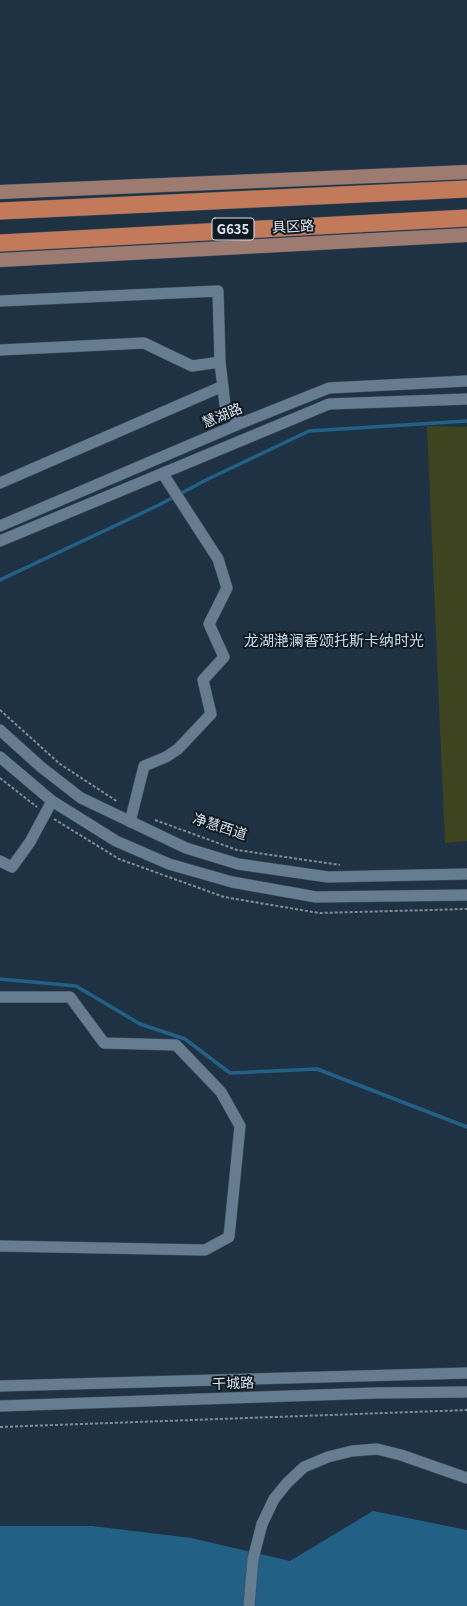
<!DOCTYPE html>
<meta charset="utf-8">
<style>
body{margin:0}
canvas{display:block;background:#1f3244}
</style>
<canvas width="467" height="1606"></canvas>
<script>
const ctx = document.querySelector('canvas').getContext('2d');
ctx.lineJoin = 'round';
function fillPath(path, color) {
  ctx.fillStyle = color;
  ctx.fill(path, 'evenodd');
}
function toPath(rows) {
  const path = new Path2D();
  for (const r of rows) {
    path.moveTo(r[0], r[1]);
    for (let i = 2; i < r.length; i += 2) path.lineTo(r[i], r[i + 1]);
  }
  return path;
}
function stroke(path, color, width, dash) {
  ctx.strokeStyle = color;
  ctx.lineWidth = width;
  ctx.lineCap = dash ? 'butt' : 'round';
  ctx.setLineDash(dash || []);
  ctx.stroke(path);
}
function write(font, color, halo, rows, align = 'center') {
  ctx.font = font + ' Georgia,"Noto Sans SC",serif';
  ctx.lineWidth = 4;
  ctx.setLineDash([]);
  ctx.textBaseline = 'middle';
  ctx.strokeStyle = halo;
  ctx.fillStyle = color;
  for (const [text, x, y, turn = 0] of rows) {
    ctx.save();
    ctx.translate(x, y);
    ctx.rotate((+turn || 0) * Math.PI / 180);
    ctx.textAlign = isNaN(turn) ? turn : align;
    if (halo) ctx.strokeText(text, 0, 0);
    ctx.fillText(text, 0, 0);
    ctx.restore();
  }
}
fillPath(toPath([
 [427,426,467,427,467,841,445,843]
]), '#3e441f');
fillPath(toPath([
 [373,1511,467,1530,467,1606,0,1606,0,1526,92,1526,191,1538,290,1561]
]), '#226086');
stroke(toPath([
 [0,580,159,505,206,480,309,431,467,421],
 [0,979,76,986,140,1024,185,1039,230,1073,317,1069,467,1127]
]), '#226086', 3.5);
const minor = toPath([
 [0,301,218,291,220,362],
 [0,350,144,343,192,366,220,362,225,405,239,424],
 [0,483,223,386],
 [0,526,239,424,329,388,467,381],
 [0,541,329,404,467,399],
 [0,730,41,767,81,798,186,848,238,864,328,877,467,874],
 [0,757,52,801,116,841,169,864,232,882,316,897,467,895],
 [130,822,144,766,166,757,178,749,211,714,203,680,224,657,209,624,227,588,218,559,163,474],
 [0,861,12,867,30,842,52,801],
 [0,997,70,997,104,1043,176,1045,221,1092,240,1126,229,1237,205,1250,0,1246],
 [0,1386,467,1373],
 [0,1406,376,1393,467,1392],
 [249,1606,253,1559,262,1524,274,1499,287,1483,304,1467,328,1457,352,1451,377,1449,401,1455,467,1478]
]);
const major = toPath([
 [0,192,467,172],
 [0,260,467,235]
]);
const highway = toPath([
 [0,211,467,189],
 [0,243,467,218]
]);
stroke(minor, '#3e4f5e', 12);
stroke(major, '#3e4f5e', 15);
stroke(highway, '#3e4f5e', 18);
stroke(toPath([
 [0,710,60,764,118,802],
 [0,778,37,807],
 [54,819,119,859,224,897,319,913,467,909],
 [155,820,237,850,340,865],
 [0,1427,467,1410]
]), '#7e8d9c', 2, [3, 2]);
stroke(minor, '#667c91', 11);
stroke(major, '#9d7b71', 14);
stroke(highway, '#c27a5b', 17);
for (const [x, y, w] of [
 [233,229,42]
]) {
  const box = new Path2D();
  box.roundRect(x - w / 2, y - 11, w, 22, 3);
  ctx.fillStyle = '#111921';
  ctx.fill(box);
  stroke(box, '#d9e5f1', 1);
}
write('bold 13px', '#d9e5f1', null, [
 ["G635",233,229]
]);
write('14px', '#d9e5f1', '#111921', [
 ["具区路",293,226,-3],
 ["慧湖路",222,415,-23],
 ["净慧西道",220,826,18],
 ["干城路",233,1383,-2]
]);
write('15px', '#c5ddf4', '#111921', [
 ["龙湖滟澜香颂托斯卡纳时光",334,640]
]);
</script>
